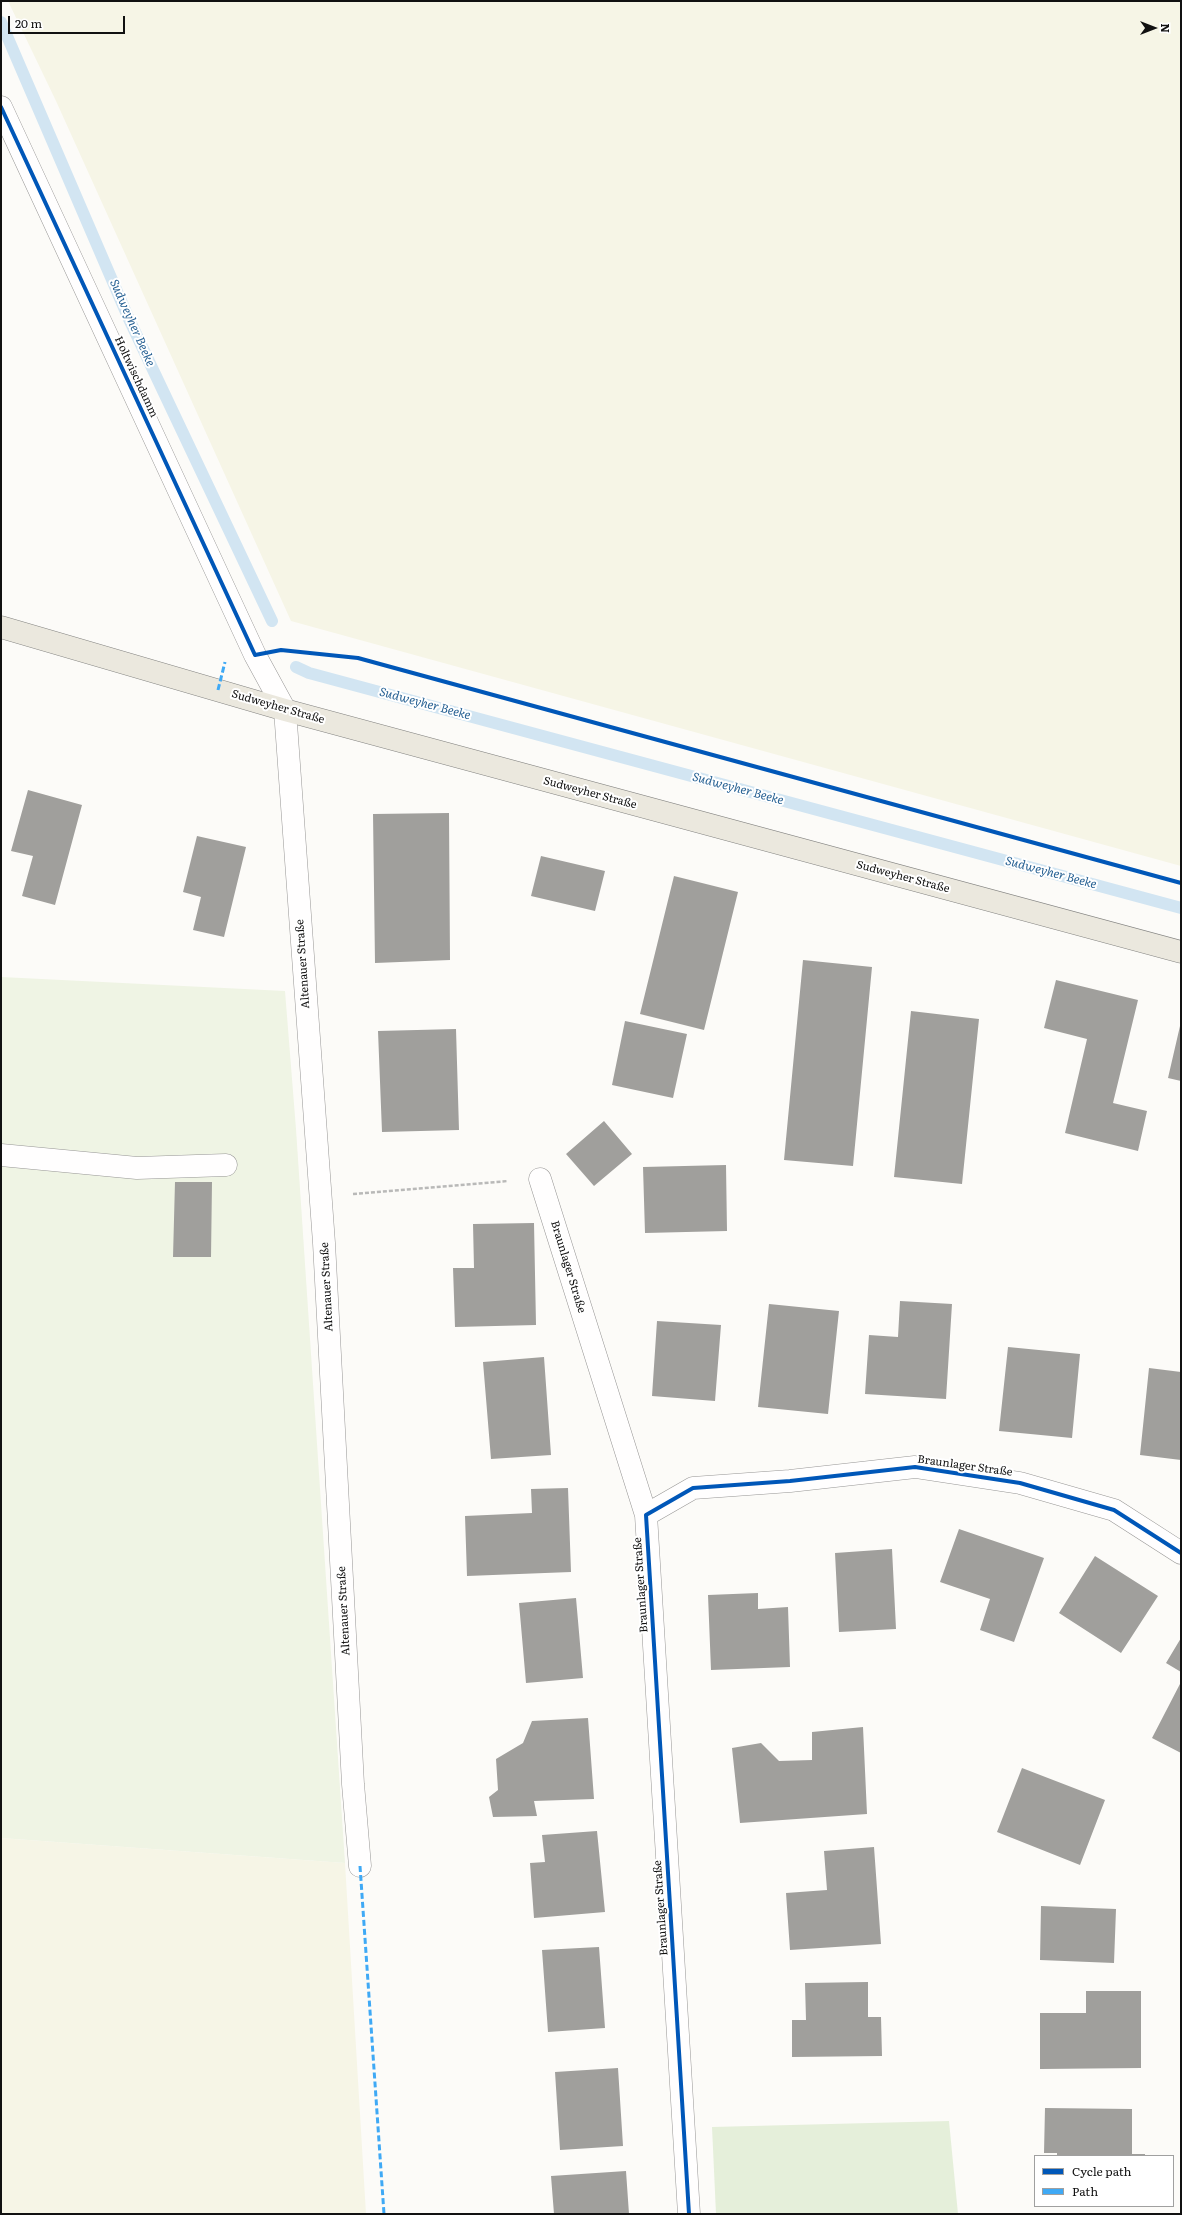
<!DOCTYPE html>
<meta charset="utf-8">
<style>
body{margin:0}
#map{position:relative;width:1182px;height:2215px;overflow:hidden;background:#fcfbf8;font-family:Literata,serif}
canvas{display:block}
.frame{position:absolute;inset:0;border:2px solid #111;pointer-events:none}
.legend{position:absolute;left:1034px;top:2155px;width:140px;height:52px;box-sizing:border-box;background:#fff;border:1px solid #a0a0a0;margin:0;padding:5px 7px;list-style:none;font-size:12px;color:#111}
.legend li{display:flex;align-items:center;gap:8px;height:20px}
.legend b{width:20px;border:1px solid #a0a0a0}
.north{position:absolute;left:1134px;top:8px;width:40px;height:40px;-webkit-text-stroke:3px #fff;paint-order:stroke;rotate:90deg;font-size:11px;font-weight:700;line-height:16px;text-align:center;color:#111}
.north::after{content:'';display:block;margin:auto;width:14px;height:18px;background:#111;clip-path:polygon(50% 0,100% 100%,50% 72%,0 100%)}
.scale{position:absolute;left:8px;top:16px;width:117px;height:18px;box-sizing:border-box;border:2px solid #111;border-top:0;padding-left:5px;font-size:12px;line-height:14px;white-space:nowrap;color:#111;-webkit-text-stroke:3px #fff;paint-order:stroke}
</style>
<div id="map">
<canvas width="1182" height="2215"></canvas>
<div class="frame"></div>
<ul class="legend">
<li><b style="height:5px;background:#0057b8"></b>Cycle path</li>
<li><b style="height:5px;background:#3fa9f5"></b>Path</li>
</ul>
<div class="north">N</div>
<div class="scale">20 m</div>
</div>
<script>
const ctx = document.querySelector('canvas').getContext('2d');
ctx.lineJoin = 'round';
function fillPath(path, color) {
  ctx.fillStyle = color;
  ctx.fill(path, 'evenodd');
}
function toPath(rows) {
  const path = new Path2D();
  for (const r of rows) {
    path.moveTo(r[0], r[1]);
    for (let i = 2; i < r.length; i += 2) path.lineTo(r[i], r[i + 1]);
  }
  return path;
}
function stroke(path, color, width, dash) {
  ctx.strokeStyle = color;
  ctx.lineWidth = width;
  ctx.lineCap = dash ? 'butt' : 'round';
  ctx.setLineDash(dash || []);
  ctx.stroke(path);
}
function write(font, color, halo, rows, align = 'center') {
  ctx.font = font + ' Literata,serif';
  ctx.lineWidth = 4;
  ctx.setLineDash([]);
  ctx.textBaseline = 'middle';
  ctx.strokeStyle = halo;
  ctx.fillStyle = color;
  for (const [text, x, y, turn = 0] of rows) {
    ctx.save();
    ctx.translate(x, y);
    ctx.rotate((+turn || 0) * Math.PI / 180);
    ctx.textAlign = isNaN(turn) ? turn : align;
    if (halo) ctx.strokeText(text, 0, 0);
    ctx.fillText(text, 0, 0);
    ctx.restore();
  }
}
fillPath(toPath([
 [8,1,1181,1,1181,866,291,621,56,101],
 [1,1838,345,1863,366,2214,1,2214]
]), '#f6f5e6');
fillPath(toPath([
 [949,2121,958,2214,716,2214,712,2127]
]), '#e5efda');
fillPath(toPath([
 [1,977,285,991,296,1129,345,1863,1,1838]
]), '#eff4e4');
stroke(toPath([
 [1,22,128,317,272,621],
 [296,667,309,673,1181,908]
]), '#d2e5f2', 12);
fillPath(toPath([
 [28,790,82,805,55,905,22,896,33,856,11,851],
 [449,813,450,960,375,963,373,814],
 [197,836,246,847,224,937,193,930,201,897,183,892],
 [541,856,605,871,595,911,531,896],
 [674,876,738,892,704,1030,640,1014],
 [803,960,872,967,853,1166,784,1160],
 [1056,980,1138,1000,1113,1103,1147,1111,1138,1151,1065,1133,1087,1039,1044,1028],
 [911,1011,979,1019,962,1184,894,1177],
 [625,1021,687,1034,673,1098,612,1085],
 [1180,1026,1181,1026,1181,1081,1168,1078],
 [456,1029,459,1130,382,1132,378,1031],
 [604,1121,632,1154,594,1186,566,1154],
 [726,1165,727,1231,645,1233,643,1167],
 [175,1182,212,1182,211,1257,173,1257],
 [534,1223,536,1325,455,1327,453,1268,474,1268,473,1224],
 [900,1301,952,1304,946,1399,865,1394,869,1335,898,1337],
 [769,1304,839,1311,828,1414,758,1407],
 [657,1321,721,1325,715,1401,652,1396],
 [1008,1347,1080,1354,1072,1438,999,1431],
 [544,1357,551,1455,491,1459,483,1362],
 [1149,1368,1181,1372,1181,1460,1140,1455],
 [568,1488,571,1572,467,1576,465,1516,532,1513,531,1489],
 [959,1529,1044,1558,1014,1642,980,1630,990,1599,940,1582],
 [892,1549,896,1629,839,1632,835,1553],
 [1095,1556,1158,1596,1121,1653,1059,1613],
 [758,1593,758,1609,788,1607,790,1667,711,1670,708,1595],
 [576,1598,583,1678,526,1683,519,1603],
 [1181,1638,1181,1672,1166,1663],
 [1181,1682,1181,1753,1152,1738],
 [588,1718,594,1799,534,1801,537,1816,493,1817,489,1797,498,1790,496,1759,523,1743,532,1721],
 [863,1727,867,1814,740,1823,732,1748,761,1743,779,1761,812,1760,812,1732],
 [1022,1768,1105,1800,1080,1865,997,1832],
 [597,1831,605,1912,534,1918,530,1863,545,1862,542,1835],
 [874,1847,881,1944,790,1950,786,1893,827,1890,824,1851],
 [1041,1906,1116,1909,1114,1963,1040,1960],
 [599,1947,605,2028,548,2032,542,1950],
 [868,1982,868,2017,881,2017,882,2056,792,2057,792,2020,806,2020,805,1983],
 [1086,1991,1141,1991,1141,2068,1040,2069,1040,2013,1086,2013],
 [618,2068,623,2146,560,2150,555,2072],
 [1045,2108,1132,2109,1132,2154,1145,2154,1145,2156,1057,2156,1057,2153,1044,2153],
 [626,2171,629,2214,554,2214,551,2176]
]), '#a09f9c');
const minor = toPath([
 [1,107,255,655,285,710,324,1243,353,1784,360,1866],
 [1,1155,137,1168,226,1165],
 [540,1179,646,1515],
 [689,2214,646,1515,693,1488,790,1481,915,1467,1020,1483,1114,1510,1181,1553]
]);
const major = toPath([
 [1,627,285,710,1181,952]
]);
stroke(minor, '#979695', 23);
stroke(major, '#848482', 23);
stroke(toPath([
 [353,1194,508,1181]
]), '#b9b9b8', 2.5, [4, 2]);
stroke(minor, '#fffefe', 22);
stroke(major, '#ebe8de', 22);
stroke(toPath([
 [218,690,225,662],
 [360,1866,384,2214]
]), '#3fa9f5', 3, [6, 3]);
stroke(toPath([
 [1,107,255,655,281,650,358,658,1181,883],
 [689,2214,646,1515,693,1488,790,1481,915,1467,1020,1483,1114,1510,1181,1553]
]), '#0057b8', 4);
write('11px', '#111', '#fff', [
 ["Holtwischdamm",136,377,65],
 ["Sudweyher Straße",278,707,16],
 ["Sudweyher Straße",590,793,15],
 ["Sudweyher Straße",903,877,15],
 ["Altenauer Straße",303,964,-94],
 ["Braunlager Straße",568,1267,73],
 ["Altenauer Straße",327,1287,-93],
 ["Braunlager Straße",965,1466,8],
 ["Braunlager Straße",641,1585,-94],
 ["Altenauer Straße",344,1611,-93],
 ["Braunlager Straße",661,1908,-94]
]);
write('italic 12px', '#286294', '#fff', [
 ["Sudweyher Beeke",132,323,66],
 ["Sudweyher Beeke",425,704,15],
 ["Sudweyher Beeke",738,789,15],
 ["Sudweyher Beeke",1051,873,15]
]);
</script>
